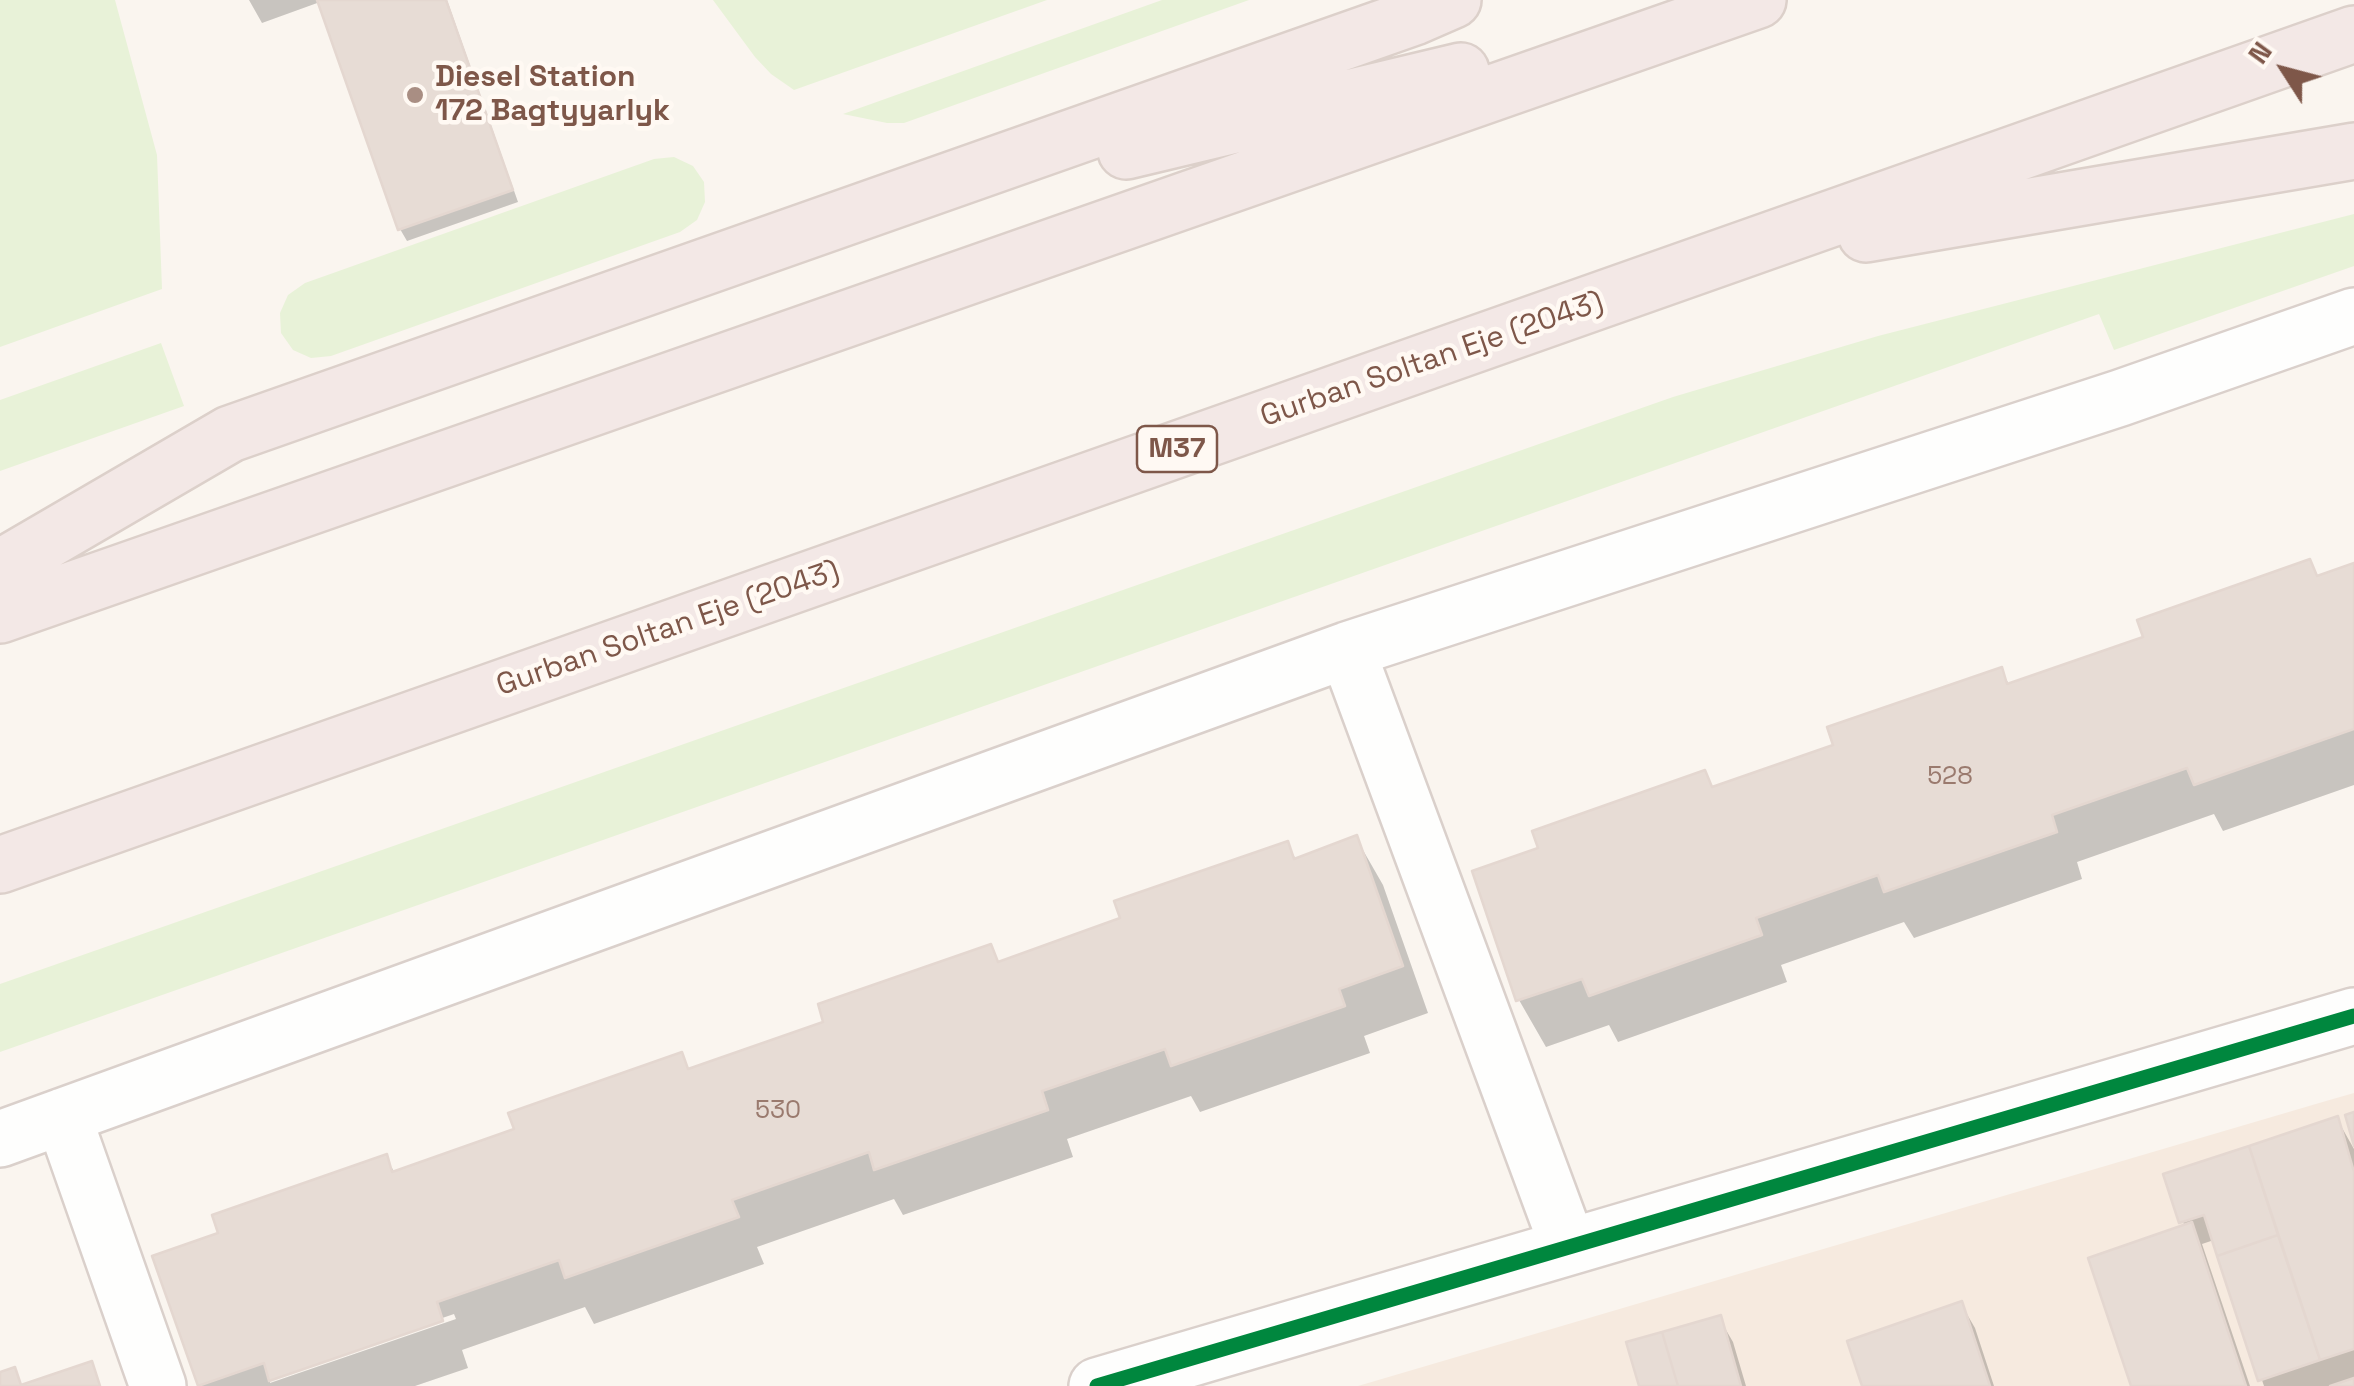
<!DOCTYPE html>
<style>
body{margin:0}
#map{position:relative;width:2354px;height:1386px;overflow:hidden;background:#faf5ef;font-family:"Space Grotesk",sans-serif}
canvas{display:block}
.north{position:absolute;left:2234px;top:20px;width:100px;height:100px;-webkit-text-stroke:8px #fff9f3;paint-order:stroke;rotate:306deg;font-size:28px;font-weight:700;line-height:40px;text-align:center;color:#7e5749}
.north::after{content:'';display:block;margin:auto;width:35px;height:45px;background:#7e5749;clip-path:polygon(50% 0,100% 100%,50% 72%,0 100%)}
</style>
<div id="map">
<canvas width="2354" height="1386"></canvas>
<div class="north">N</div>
</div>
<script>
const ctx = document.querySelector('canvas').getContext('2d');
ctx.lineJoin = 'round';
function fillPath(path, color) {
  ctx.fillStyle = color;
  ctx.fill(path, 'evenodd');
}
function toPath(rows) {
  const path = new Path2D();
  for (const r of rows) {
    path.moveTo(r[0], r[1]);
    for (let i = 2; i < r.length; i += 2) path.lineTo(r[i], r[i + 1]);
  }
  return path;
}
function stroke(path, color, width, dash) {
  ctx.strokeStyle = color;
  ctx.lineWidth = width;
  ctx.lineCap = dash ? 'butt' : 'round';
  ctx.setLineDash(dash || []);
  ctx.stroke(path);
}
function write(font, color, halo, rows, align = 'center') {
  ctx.font = font + ' "Space Grotesk",sans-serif';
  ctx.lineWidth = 9;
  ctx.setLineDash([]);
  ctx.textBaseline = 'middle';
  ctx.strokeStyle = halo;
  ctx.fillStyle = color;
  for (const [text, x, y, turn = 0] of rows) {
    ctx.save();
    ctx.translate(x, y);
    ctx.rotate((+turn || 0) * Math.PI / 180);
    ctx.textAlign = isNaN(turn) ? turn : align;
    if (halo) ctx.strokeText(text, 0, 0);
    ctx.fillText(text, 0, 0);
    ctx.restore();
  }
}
fillPath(toPath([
 [2354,1093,2354,1386,1358,1386,2326,1101]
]), '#f6eadf');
fillPath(toPath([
 [0,0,115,0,157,155,162,289,0,347],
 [713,0,1047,0,794,90,771,74,755,57],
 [1162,0,1249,0,904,123,887,123,843,114],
 [674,157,693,166,704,182,705,202,697,220,680,232,331,356,311,358,293,350,281,333,280,313,288,295,305,283,654,159],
 [2354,214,2354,266,2114,350,2099,314,0,1052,0,984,1673,397,1878,336],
 [161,343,184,406,0,471,0,400]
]), '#e8f2d8');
fillPath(toPath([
 [249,0,447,0,518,202,407,241,400,229,320,2,262,23],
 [2309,562,2318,578,2354,566,2354,785,2223,831,2214,814,2077,862,2082,879,1914,938,1904,922,1781,965,1787,982,1618,1042,1609,1025,1546,1047,1519,1000,1475,872,1542,850,1704,773,1714,789,1836,747,2001,670,2010,686,2146,639],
 [1356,838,1383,885,1428,1013,1364,1036,1370,1053,1200,1112,1191,1096,1067,1139,1073,1157,903,1215,894,1199,757,1247,764,1264,594,1324,585,1307,462,1350,468,1368,415,1386,201,1386,155,1257,221,1234,386,1158,395,1173,517,1131,680,1055,690,1071,826,1023,990,947,999,964,1123,920,1287,844,1297,861],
 [454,1314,456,1319,270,1383,270,1377],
 [2337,1119,2354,1149,2354,1386,2264,1386,2214,1240,2202,1244,2250,1386,2134,1386,2185,1227,2166,1176],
 [1961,1304,1975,1328,1994,1386,1864,1386],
 [1719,1318,1733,1342,1746,1386,1641,1386]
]), '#0003');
const building = toPath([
 [317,0,446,0,513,190,398,230,317,0],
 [2310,559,2317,576,2354,563,2354,729,2194,785,2187,768,2052,815,2057,832,1884,892,1878,875,1756,918,1762,935,1589,996,1582,979,1516,1001,1472,871,1538,848,1532,831,1705,770,1712,787,1833,745,1827,727,2002,667,2007,684,2143,637,2137,620,2310,559],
 [1357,835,1403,966,1339,989,1345,1006,1171,1066,1165,1049,1042,1091,1048,1110,874,1170,869,1152,732,1200,739,1217,565,1278,559,1260,437,1302,443,1321,269,1381,264,1363,198,1386,152,1256,218,1233,212,1215,387,1154,392,1172,514,1129,508,1113,682,1052,688,1069,823,1022,818,1004,991,944,998,962,1120,918,1114,901,1288,841,1294,859,1357,835],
 [2354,1112,2354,1146,2345,1115,2354,1112],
 [2338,1116,2354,1172,2354,1349,2320,1360,2249,1146,2338,1116],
 [2249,1146,2278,1235,2217,1256,2204,1215,2179,1223,2163,1174,2249,1146],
 [2192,1222,2246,1386,2131,1386,2088,1258,2192,1222],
 [2278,1235,2320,1360,2258,1381,2217,1256,2278,1235],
 [1962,1301,1990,1386,1862,1386,1847,1341,1962,1301],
 [1721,1315,1741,1386,1678,1386,1662,1332,1721,1315],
 [1662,1332,1678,1386,1639,1386,1626,1342,1662,1332],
 [92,1361,100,1386,0,1386,0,1372,15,1367,21,1385,92,1361],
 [2354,1378,2354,1386,2330,1386,2354,1378]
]);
fillPath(building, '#e7dcd5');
stroke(building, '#e4d7d0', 2.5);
const minor = toPath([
 [1347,650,1568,1246],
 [63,1116,158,1386],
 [0,1139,1347,650,2120,398,2354,316],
 [1097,1386,2354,1016]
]);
const highway = toPath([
 [1126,151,1461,71],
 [1866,234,2354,151],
 [0,568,230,434,1414,17,1453,0],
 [0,615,1758,0],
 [0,865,2354,34]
]);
stroke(minor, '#dad0cb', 60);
stroke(highway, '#dcd0ca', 60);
stroke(minor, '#fefefd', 55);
stroke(highway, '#f3e8e6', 55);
stroke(toPath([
 [1097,1386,2354,1016]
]), '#00873e', 15);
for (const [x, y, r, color] of [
 [415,95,10,"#a98e83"]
]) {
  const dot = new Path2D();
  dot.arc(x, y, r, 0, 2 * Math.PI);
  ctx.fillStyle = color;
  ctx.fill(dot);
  stroke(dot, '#fff9f3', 4);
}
write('25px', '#9a7a6e', null, [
 ["528",1950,777],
 ["530",778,1111]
]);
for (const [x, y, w] of [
 [1177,449,80]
]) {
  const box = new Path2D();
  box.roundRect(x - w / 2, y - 23, w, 46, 8);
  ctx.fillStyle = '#fff9f3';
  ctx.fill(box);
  stroke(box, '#7e5749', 2.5);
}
write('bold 28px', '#7e5749', null, [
 ["M37",1177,449]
]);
write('bold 30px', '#7e5749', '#fff9f3', [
 ["Diesel Station",435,78],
 ["172 Bagtyyarlyk",435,112]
], 'left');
write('30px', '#7e5749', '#fff9f3', [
 ["Gurban Soltan Eje (2043)",1432,360,-19],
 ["Gurban Soltan Eje (2043)",668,629,-19]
]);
</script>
